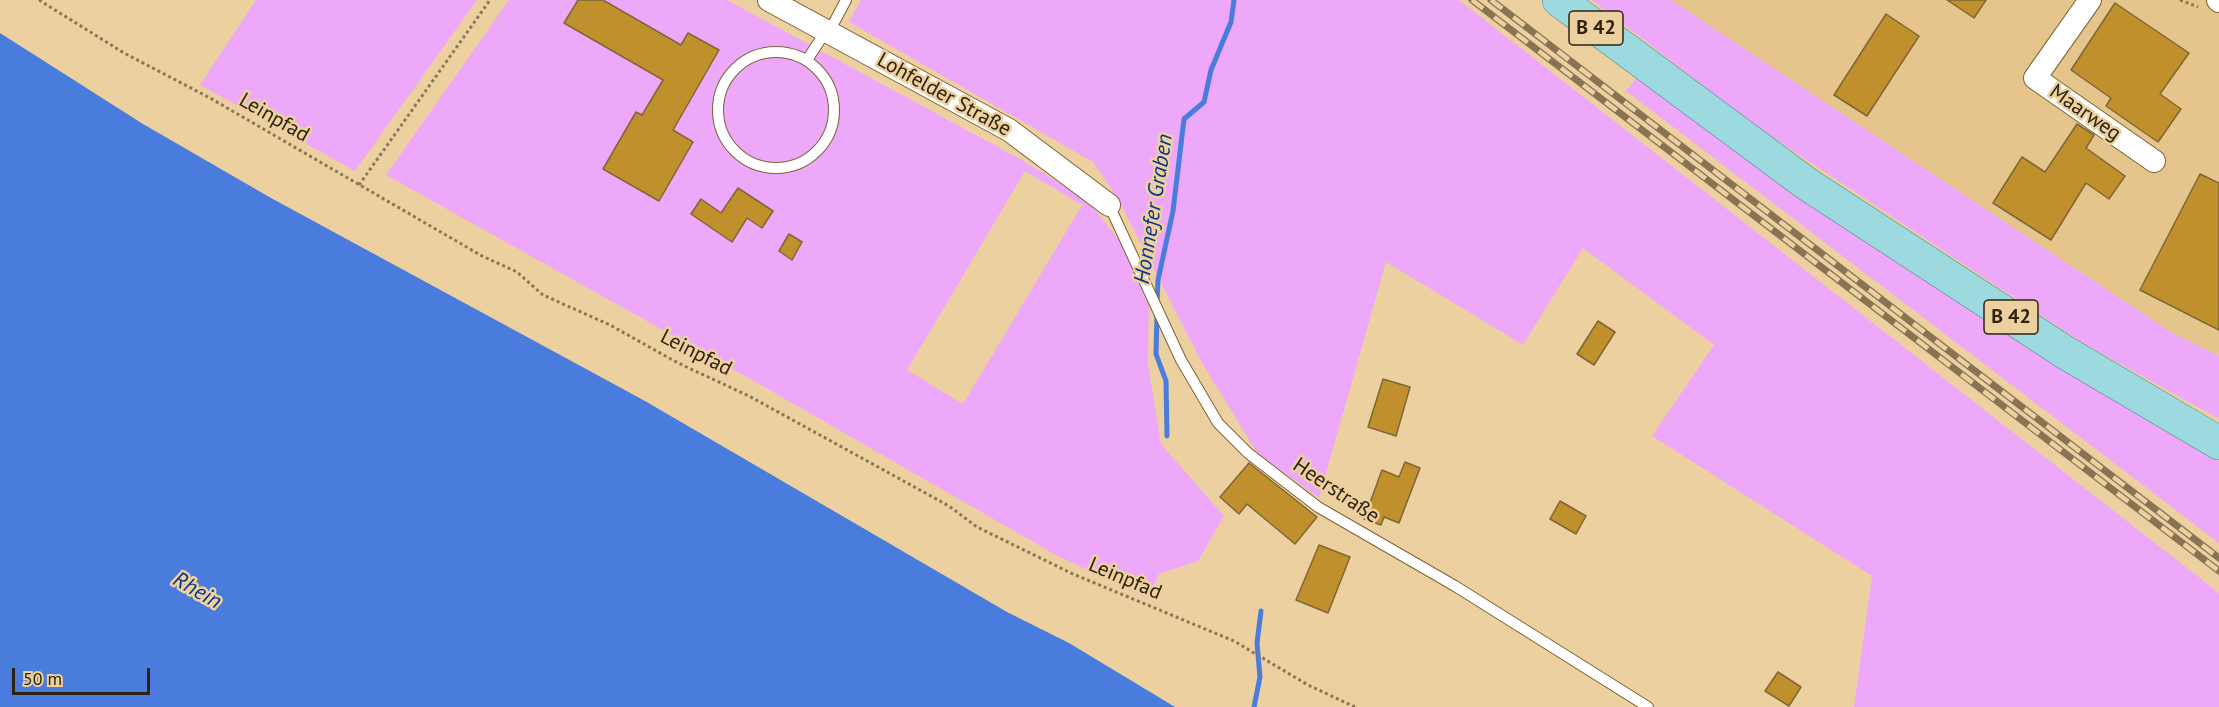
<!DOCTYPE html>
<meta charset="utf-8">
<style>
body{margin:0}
#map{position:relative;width:2219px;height:707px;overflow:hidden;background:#edd09f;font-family:"PT Sans",sans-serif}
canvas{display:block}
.scale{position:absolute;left:12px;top:668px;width:138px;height:27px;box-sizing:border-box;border:3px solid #2e2310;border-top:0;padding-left:8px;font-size:18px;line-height:21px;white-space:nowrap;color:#2e2310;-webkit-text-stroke:4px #edd09f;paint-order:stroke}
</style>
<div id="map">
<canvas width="2219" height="707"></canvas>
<div class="scale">50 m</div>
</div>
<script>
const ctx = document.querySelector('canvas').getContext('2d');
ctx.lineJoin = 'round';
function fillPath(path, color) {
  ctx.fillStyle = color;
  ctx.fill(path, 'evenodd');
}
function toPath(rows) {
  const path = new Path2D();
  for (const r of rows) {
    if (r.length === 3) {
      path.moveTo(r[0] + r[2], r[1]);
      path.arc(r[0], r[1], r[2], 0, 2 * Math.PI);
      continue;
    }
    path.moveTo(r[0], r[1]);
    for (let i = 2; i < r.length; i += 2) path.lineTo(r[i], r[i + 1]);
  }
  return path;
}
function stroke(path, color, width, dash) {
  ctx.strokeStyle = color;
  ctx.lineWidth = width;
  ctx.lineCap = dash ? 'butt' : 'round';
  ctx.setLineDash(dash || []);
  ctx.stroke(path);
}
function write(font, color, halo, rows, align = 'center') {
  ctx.font = font + ' "PT Sans",sans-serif';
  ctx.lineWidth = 5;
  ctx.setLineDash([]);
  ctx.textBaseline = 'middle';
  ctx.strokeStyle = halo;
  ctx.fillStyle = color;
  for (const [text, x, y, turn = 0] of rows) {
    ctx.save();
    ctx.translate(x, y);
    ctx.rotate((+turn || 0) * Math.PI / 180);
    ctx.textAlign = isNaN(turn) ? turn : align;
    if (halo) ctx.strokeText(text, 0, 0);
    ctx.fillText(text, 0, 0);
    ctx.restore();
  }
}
fillPath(toPath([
 [1671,0,2219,0,2219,356,2172,333]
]), '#e5c58c');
fillPath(toPath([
 [256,0,477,0,355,171,200,85],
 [509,0,727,0,1022,160,1087,200,1120,241,1149,306,1148,364,1161,444,1224,516,1198,561,1159,574,1148,599,1056,555,752,380,386,175],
 [1025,171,1082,205,963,404,907,370],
 [861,0,1459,0,2219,593,2219,707,1854,707,1872,576,1652,436,1714,345,1583,248,1523,345,1386,262,1319,498,1258,454,1202,363,1117,197,1093,162,849,22],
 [1592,0,1671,0,2172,333,2219,356,2219,419,2081,342,1754,125],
 [1639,75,2162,428,2219,461,2219,543,1626,91]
]), '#eea8f9');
fillPath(toPath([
 [0,33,143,124,271,198,645,401,1007,612,1069,643,1175,707,0,707]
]), '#497cdd');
stroke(toPath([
 [1157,302,1158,280,1173,211,1184,119,1204,102,1211,70,1231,22,1234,0],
 [1157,315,1156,354,1166,381,1167,436],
 [1254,707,1260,677,1257,643,1261,611]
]), '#497cdd', 5);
const building = toPath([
 [578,0,603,0,681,45,688,33,719,50,673,130,693,142,659,201,603,169,636,112,642,115,663,80,564,23,578,0],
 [1947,0,1986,0,1974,18,1947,0],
 [2115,3,2189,53,2160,94,2181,109,2158,142,2106,106,2111,98,2071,70,2115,3],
 [1886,14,1919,36,1867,116,1834,95,1886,14],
 [2077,124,2094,135,2086,148,2125,176,2109,199,2086,183,2051,240,1993,203,2022,157,2045,172,2077,124],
 [2200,174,2219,183,2219,330,2140,290,2200,174],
 [738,188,773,211,762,228,747,218,732,242,691,214,701,199,721,213,738,188],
 [789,234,802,242,792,260,779,251,789,234],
 [1598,321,1615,332,1594,365,1577,354,1598,321],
 [1383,379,1410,387,1396,436,1368,427,1383,379],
 [1405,462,1420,468,1399,523,1384,517,1381,525,1364,519,1382,470,1399,477,1405,462],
 [1249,463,1317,517,1295,544,1247,504,1239,514,1220,497,1249,463],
 [1560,501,1586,516,1576,534,1550,519,1560,501],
 [1319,545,1350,557,1328,613,1296,600,1319,545],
 [1778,672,1801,687,1789,706,1765,691,1778,672]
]);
fillPath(building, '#c0902c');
stroke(building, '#7f6637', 1.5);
const lane = toPath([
 [829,32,846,0],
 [776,110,58],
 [807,60,826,31],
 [1109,205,1181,360,1218,423,1248,453,1318,507,1455,586,1648,707]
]);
const street = toPath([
 [769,0,1009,130,1109,205],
 [2090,0,2035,78,2154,161],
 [2218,0,2219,1]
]);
const primary = toPath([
 [1559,0,1807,184,2066,353,2219,443]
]);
stroke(lane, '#7c6334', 12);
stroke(street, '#7c6334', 24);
stroke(primary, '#4b8a88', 34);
stroke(toPath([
 [39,0,124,53,210,98,482,256,517,272,543,295,610,325,678,363,749,396,949,506,977,527,1073,574,1234,641,1308,685,1355,707],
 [2180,0,2198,7],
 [359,185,490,0]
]), '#8b7755', 3, [3, 3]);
stroke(lane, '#fff', 10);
stroke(street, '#fff', 22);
stroke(primary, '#9ddadf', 33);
const rail = toPath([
 [1472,0,2219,571],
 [1491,0,2219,558]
]);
stroke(rail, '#887453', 7);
stroke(rail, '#edd09f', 4.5, [14]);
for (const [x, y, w] of [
 [1596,28,54],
 [2011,317,54]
]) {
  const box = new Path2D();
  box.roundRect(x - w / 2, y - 17, w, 34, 4.5);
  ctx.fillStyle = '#edd09f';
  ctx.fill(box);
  stroke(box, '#2e2310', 1.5);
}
write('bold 20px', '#2e2310', null, [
 ["B 42",1596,28],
 ["B 42",2011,317]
]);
write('21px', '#2e2310', '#edd09f', [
 ["Lohfelder Straße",944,95,29],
 ["Maarweg",2085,113,35],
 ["Leinpfad",274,118,30],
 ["Leinpfad",696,353,27],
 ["Heerstraße",1336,491,34],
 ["Leinpfad",1125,579,23]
]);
write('italic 22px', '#073489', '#edd09f', [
 ["Honnefer Graben",1154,209,-81],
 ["Rhein",197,591,30]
]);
</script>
